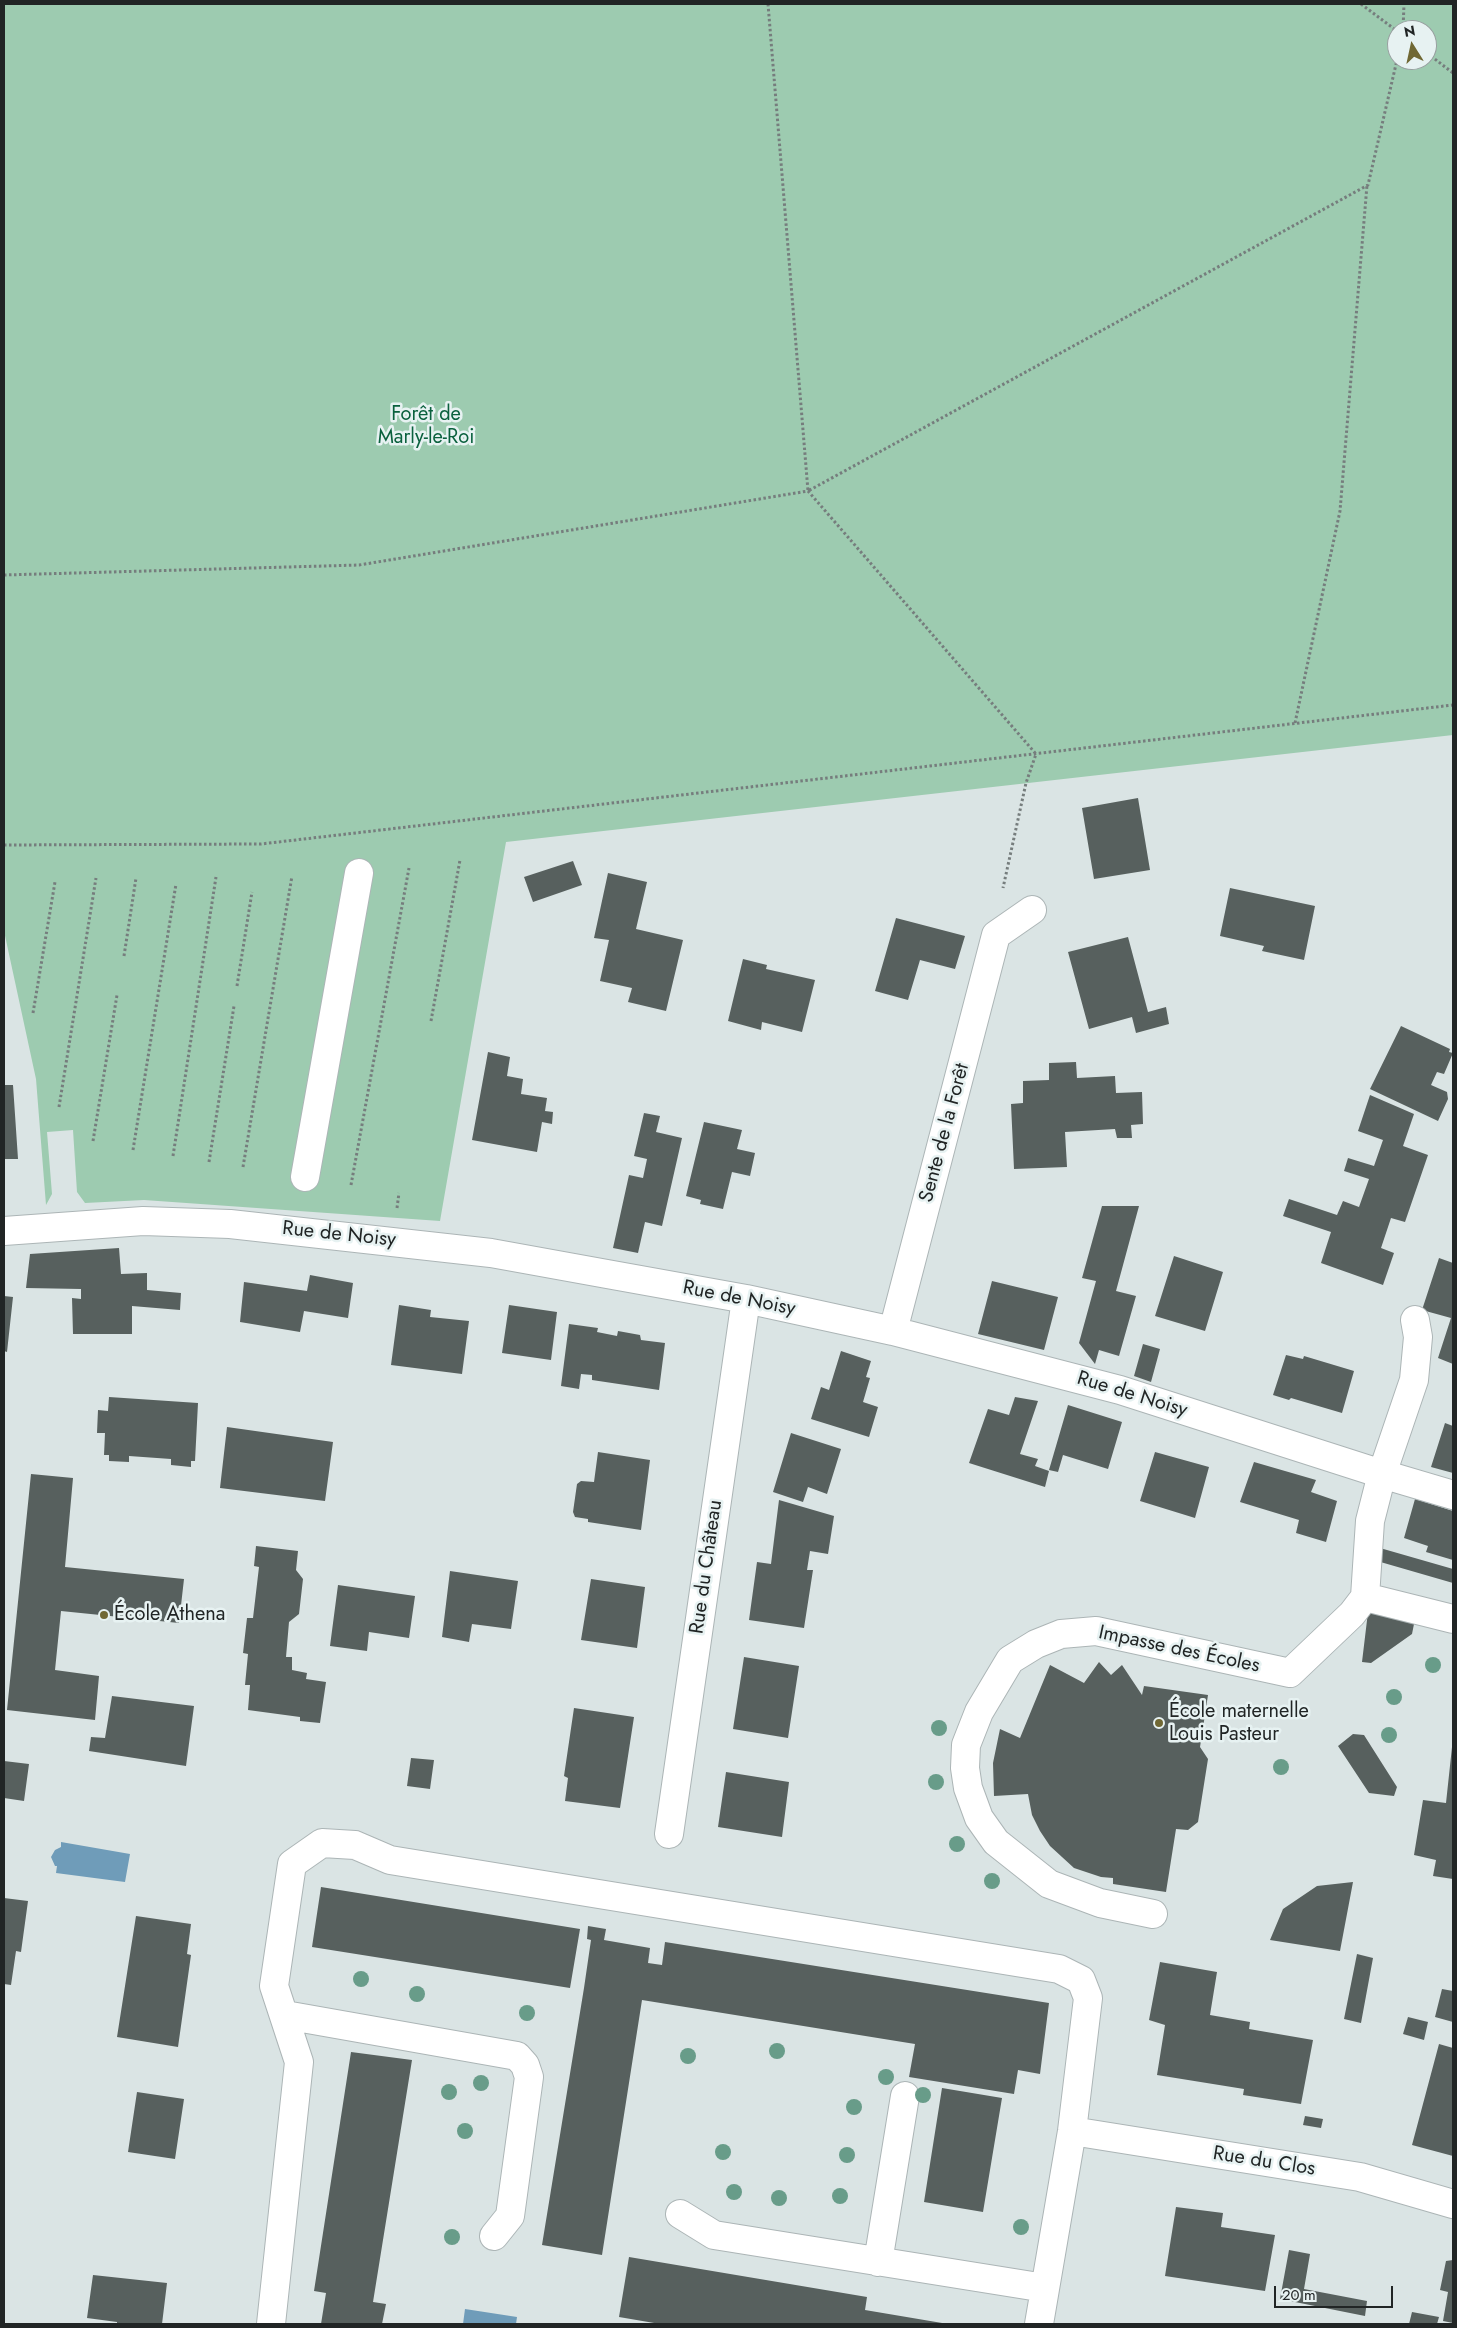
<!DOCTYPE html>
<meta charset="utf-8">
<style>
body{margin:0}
#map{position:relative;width:1457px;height:2328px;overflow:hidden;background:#dae4e4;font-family:Jost,sans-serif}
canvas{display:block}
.frame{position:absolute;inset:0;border:5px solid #212525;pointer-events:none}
.north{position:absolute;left:1387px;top:20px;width:50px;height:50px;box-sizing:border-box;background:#e7f2f2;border:1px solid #98a0a0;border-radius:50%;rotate:350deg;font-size:14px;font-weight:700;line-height:20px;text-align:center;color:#212525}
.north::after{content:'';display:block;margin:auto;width:18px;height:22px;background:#706834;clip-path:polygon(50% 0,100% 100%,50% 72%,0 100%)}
.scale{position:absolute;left:1274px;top:2286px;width:119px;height:22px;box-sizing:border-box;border:2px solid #212525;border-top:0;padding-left:6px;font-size:15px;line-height:18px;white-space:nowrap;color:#212525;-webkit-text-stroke:4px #e7f2f2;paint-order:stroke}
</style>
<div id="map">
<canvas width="1457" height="2328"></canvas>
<div class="frame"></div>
<div class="north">N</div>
<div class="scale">20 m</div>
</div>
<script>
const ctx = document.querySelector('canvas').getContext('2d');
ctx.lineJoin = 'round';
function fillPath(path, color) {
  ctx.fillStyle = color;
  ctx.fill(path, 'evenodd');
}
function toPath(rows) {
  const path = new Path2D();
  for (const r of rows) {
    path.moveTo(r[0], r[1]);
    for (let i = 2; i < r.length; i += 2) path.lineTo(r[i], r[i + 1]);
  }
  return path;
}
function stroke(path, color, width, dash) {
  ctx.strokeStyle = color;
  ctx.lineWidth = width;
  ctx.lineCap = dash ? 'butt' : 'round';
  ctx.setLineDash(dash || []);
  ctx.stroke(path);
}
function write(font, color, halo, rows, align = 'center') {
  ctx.font = font + ' Jost,sans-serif';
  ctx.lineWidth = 5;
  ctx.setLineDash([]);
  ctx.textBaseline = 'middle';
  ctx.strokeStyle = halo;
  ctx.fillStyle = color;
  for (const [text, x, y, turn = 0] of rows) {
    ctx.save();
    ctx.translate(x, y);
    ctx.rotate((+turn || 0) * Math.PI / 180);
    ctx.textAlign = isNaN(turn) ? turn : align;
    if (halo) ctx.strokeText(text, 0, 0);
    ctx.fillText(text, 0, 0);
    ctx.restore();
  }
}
fillPath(toPath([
 [4,4,1453,4,1453,735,506,842,440,1221,144,1200,85,1203,77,1192,73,1130,47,1132,52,1194,46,1205,36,1079,4,931],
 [1397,30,1427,30,1427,60,1397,60]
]), '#9dcbb0');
fillPath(toPath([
 [61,1842,130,1854,125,1882,56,1873,57,1866,55,1866,51,1857,55,1850,61,1847],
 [465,2309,517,2317,516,2324,463,2324]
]), '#6f9cb9');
fillPath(toPath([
 [1138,798,1150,870,1094,879,1082,808],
 [573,861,582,885,533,902,524,877],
 [608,873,647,882,636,929,683,940,666,1011,628,1002,632,988,600,981,609,940,594,938],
 [1230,888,1315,906,1304,960,1262,951,1264,946,1220,936],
 [896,918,965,936,955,969,920,960,908,1000,875,991],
 [1128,937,1148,1012,1166,1007,1169,1024,1136,1033,1132,1017,1089,1029,1068,952],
 [743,959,767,965,766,969,815,980,802,1032,762,1022,761,1030,728,1021],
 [1401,1026,1450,1049,1449,1052,1453,1053,1444,1074,1437,1072,1431,1085,1447,1092,1448,1099,1438,1121,1370,1089],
 [488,1052,510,1057,507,1076,523,1079,521,1094,547,1098,545,1111,553,1112,552,1124,542,1122,537,1152,472,1140],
 [1076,1062,1077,1078,1115,1076,1116,1093,1142,1092,1143,1124,1131,1125,1132,1138,1117,1138,1115,1129,1065,1132,1067,1167,1014,1169,1011,1104,1023,1103,1023,1081,1049,1080,1049,1063],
 [4,1085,13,1085,18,1159,4,1159],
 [1370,1095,1414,1114,1403,1146,1428,1155,1405,1222,1391,1218,1381,1248,1394,1253,1383,1285,1321,1263,1331,1232,1283,1216,1289,1199,1337,1215,1343,1201,1359,1207,1369,1179,1344,1171,1348,1158,1374,1166,1383,1140,1358,1131],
 [644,1113,660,1116,656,1132,682,1138,662,1226,645,1222,638,1253,613,1248,629,1175,643,1178,647,1159,634,1156],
 [704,1122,742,1130,737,1149,755,1153,750,1176,732,1172,723,1209,700,1204,701,1200,686,1196],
 [1102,1206,1139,1206,1116,1291,1136,1296,1119,1356,1099,1350,1095,1364,1079,1343,1096,1281,1082,1278],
 [119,1248,121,1274,147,1273,147,1290,181,1293,180,1310,132,1306,132,1334,73,1334,72,1298,81,1299,81,1289,26,1288,30,1254],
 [1174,1256,1223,1272,1205,1331,1155,1316],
 [1439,1258,1453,1263,1453,1364,1438,1358,1451,1318,1422,1310],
 [310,1275,353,1283,348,1318,304,1311,300,1332,240,1322,244,1282,307,1291],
 [992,1281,1058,1297,1044,1350,978,1334],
 [4,1296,13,1297,7,1352,4,1351],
 [399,1305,431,1310,430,1317,469,1321,462,1374,391,1365],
 [509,1305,557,1312,551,1360,502,1353],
 [569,1324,598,1328,597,1332,617,1336,618,1331,640,1335,641,1340,665,1343,659,1390,592,1380,592,1375,581,1374,579,1389,561,1386],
 [1143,1344,1160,1349,1151,1382,1134,1376],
 [841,1351,871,1361,866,1377,870,1378,863,1402,878,1407,869,1437,811,1419,821,1387,829,1390],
 [1286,1355,1303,1359,1304,1356,1354,1371,1342,1413,1291,1398,1289,1400,1273,1395],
 [109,1397,198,1403,195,1461,191,1461,191,1467,171,1465,171,1459,129,1456,129,1462,109,1461,109,1455,104,1455,105,1433,97,1433,98,1410,108,1411],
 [1015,1397,1038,1401,1020,1454,1038,1459,1035,1466,1049,1471,1045,1487,969,1463,988,1409,1009,1415],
 [1068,1405,1122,1422,1108,1469,1063,1455,1058,1472,1049,1470],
 [1445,1423,1453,1426,1453,1473,1431,1467],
 [227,1427,333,1442,325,1501,220,1488],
 [791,1433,841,1449,827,1494,808,1487,803,1502,773,1492],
 [598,1452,650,1460,641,1530,588,1522,588,1519,575,1517,573,1512,577,1484,581,1481,594,1482],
 [1155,1452,1209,1467,1195,1518,1140,1501],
 [1254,1462,1316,1480,1311,1492,1337,1501,1326,1542,1296,1533,1299,1520,1240,1502],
 [31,1474,73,1478,65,1567,184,1579,179,1623,61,1611,55,1670,99,1676,95,1720,7,1710],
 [1415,1499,1453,1511,1453,1560,1426,1552,1428,1546,1404,1538],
 [779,1500,834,1516,828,1554,810,1551,807,1570,813,1570,804,1628,749,1620,757,1562,771,1564],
 [256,1546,298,1551,296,1570,303,1579,299,1614,289,1622,286,1657,292,1657,292,1670,307,1673,306,1679,326,1682,320,1723,300,1721,300,1717,248,1710,250,1685,245,1685,248,1654,243,1653,247,1618,253,1618,259,1567,254,1566],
 [1380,1548,1453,1569,1453,1583,1377,1561],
 [450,1571,518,1581,511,1629,472,1624,469,1642,442,1637],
 [591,1579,645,1587,637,1648,581,1640],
 [338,1585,415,1596,409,1638,369,1632,367,1651,330,1646],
 [1368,1612,1414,1624,1412,1634,1371,1663,1362,1662],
 [744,1657,799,1666,788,1738,733,1729],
 [1099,1662,1111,1675,1122,1665,1142,1695,1144,1686,1208,1695,1200,1747,1208,1759,1198,1822,1188,1830,1176,1829,1166,1892,1113,1884,1113,1878,1101,1877,1074,1868,1050,1846,1040,1831,1032,1815,1028,1794,994,1796,993,1763,1000,1729,1020,1738,1050,1665,1084,1683],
 [112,1696,194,1706,186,1766,89,1751,91,1737,105,1738],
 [574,1708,634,1717,620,1808,565,1801,568,1778,564,1776],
 [1353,1734,1364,1735,1397,1787,1394,1796,1369,1793,1338,1746],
 [1452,1747,1453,1747,1453,1879,1433,1876,1436,1860,1414,1855,1423,1800,1446,1803],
 [411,1758,434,1760,430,1789,407,1786],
 [4,1761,29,1764,24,1801,4,1798],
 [726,1772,789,1782,782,1837,718,1827],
 [1353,1882,1340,1951,1270,1940,1283,1909,1317,1886],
 [321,1887,580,1929,570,1988,312,1947],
 [4,1898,28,1901,21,1952,16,1951,11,1985,4,1984],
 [136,1916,191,1924,187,1954,191,1955,178,2047,117,2037],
 [588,1926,606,1929,604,1940,650,1948,648,1963,662,1965,665,1942,1049,2003,1040,2074,1018,2070,1014,2094,909,2077,915,2044,642,2000,602,2255,542,2245,584,1988,591,1940,587,1939],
 [1357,1954,1373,1958,1361,2023,1344,2019],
 [1160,1962,1217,1972,1210,2015,1250,2022,1249,2029,1313,2040,1301,2104,1243,2095,1244,2089,1157,2075,1165,2025,1149,2020],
 [1442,1989,1453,1991,1453,2022,1435,2017],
 [1408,2017,1428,2022,1424,2040,1403,2034],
 [1439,2044,1453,2048,1453,2156,1412,2145],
 [351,2052,412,2060,373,2302,386,2304,382,2324,321,2324,326,2293,314,2291],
 [942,2088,1002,2098,983,2212,924,2202],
 [137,2092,184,2099,175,2159,128,2152],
 [1305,2116,1323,2119,1321,2128,1303,2125],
 [1176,2207,1223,2213,1221,2227,1275,2235,1265,2291,1165,2276],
 [1289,2250,1310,2254,1304,2289,1367,2301,1365,2316,1280,2299],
 [629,2257,867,2297,865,2310,948,2324,660,2324,619,2317],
 [1453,2260,1453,2323,1443,2321,1448,2292,1440,2290,1446,2261],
 [93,2275,167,2283,162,2324,117,2324,117,2322,87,2318],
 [1412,2312,1439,2317,1437,2324,1409,2324]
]), '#57605e');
const minor = toPath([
 [305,1177,359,873],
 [4,1231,143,1221,230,1224,491,1253,607,1274,746,1299,893,1331,1120,1390,1382,1474,1453,1495],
 [893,1331,996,935,1032,910],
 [1365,1597,1453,1619],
 [669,1834,746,1299],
 [1153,1914,1100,1903,1049,1884,996,1842,979,1818,968,1788,965,1768,966,1745,979,1712,1010,1660,1036,1644,1061,1634,1096,1631,1290,1673,1352,1614,1365,1597,1370,1521,1382,1474,1414,1380,1418,1337,1415,1320],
 [285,2015,517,2056,525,2065,529,2077,510,2216,494,2236],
 [1072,2131,1360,2177,1453,2204],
 [680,2214,714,2235,1045,2288],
 [878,2262,905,2096],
 [271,2324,299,2062,274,1986,292,1864,322,1843,355,1845,390,1860,1059,1969,1081,1980,1088,1998,1072,2131,1039,2324]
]);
stroke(minor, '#acb5b6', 30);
stroke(toPath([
 [768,4,808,491,1368,185,1397,60],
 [1361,4,1397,31],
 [1403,30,1404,4],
 [1427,53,1453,73],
 [4,575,359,565,808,491,1036,754,1026,783,1003,888],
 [1295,723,1340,511,1367,185],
 [4,845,261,844,1453,705],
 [124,956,136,878],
 [237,986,252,892],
 [33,1013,55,882],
 [431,1021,460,860],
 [59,1107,96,878],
 [93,1141,117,995],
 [133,1150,176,884],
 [173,1156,216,877],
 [209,1162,234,1006],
 [243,1167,292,876],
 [351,1185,409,868],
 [397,1208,399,1193]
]), '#767d7d', 3, [2.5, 2.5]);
stroke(minor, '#fff', 28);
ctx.fillStyle = '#689c89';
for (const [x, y] of [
 [1433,1665],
 [1394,1697],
 [939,1728],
 [1389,1735],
 [1281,1767],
 [936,1782],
 [957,1844],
 [992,1881],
 [361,1979],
 [417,1994],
 [527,2013],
 [777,2051],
 [688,2056],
 [886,2077],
 [481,2083],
 [449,2092],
 [923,2095],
 [854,2107],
 [465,2131],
 [723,2152],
 [847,2155],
 [734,2192],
 [840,2196],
 [779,2198],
 [1021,2227],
 [452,2237]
]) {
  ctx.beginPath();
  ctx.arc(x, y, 8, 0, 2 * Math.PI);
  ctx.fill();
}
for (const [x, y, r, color] of [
 [104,1615,5,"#706834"],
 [1159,1723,5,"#706834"]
]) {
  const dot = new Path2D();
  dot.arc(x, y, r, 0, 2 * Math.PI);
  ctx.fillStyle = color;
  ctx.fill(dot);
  stroke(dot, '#e7f2f2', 2);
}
write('20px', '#0b613e', '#e7f2f2', [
 ["Forêt de",426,415],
 ["Marly-le-Roi",426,438]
]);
write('20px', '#212525', '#e7f2f2', [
 ["Sente de la Forêt",945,1133,-75],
 ["Rue de Noisy",339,1235,6],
 ["Rue de Noisy",739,1299,11],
 ["Rue de Noisy",1132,1395,17],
 ["Rue du Château",707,1567,-82],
 ["Impasse des Écoles",1179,1650,12],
 ["Rue du Clos",1264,2162,9]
]);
write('20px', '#212525', '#e7f2f2', [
 ["École Athena",114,1615],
 ["École maternelle",1169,1712],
 ["Louis Pasteur",1169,1735]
], 'left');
</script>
